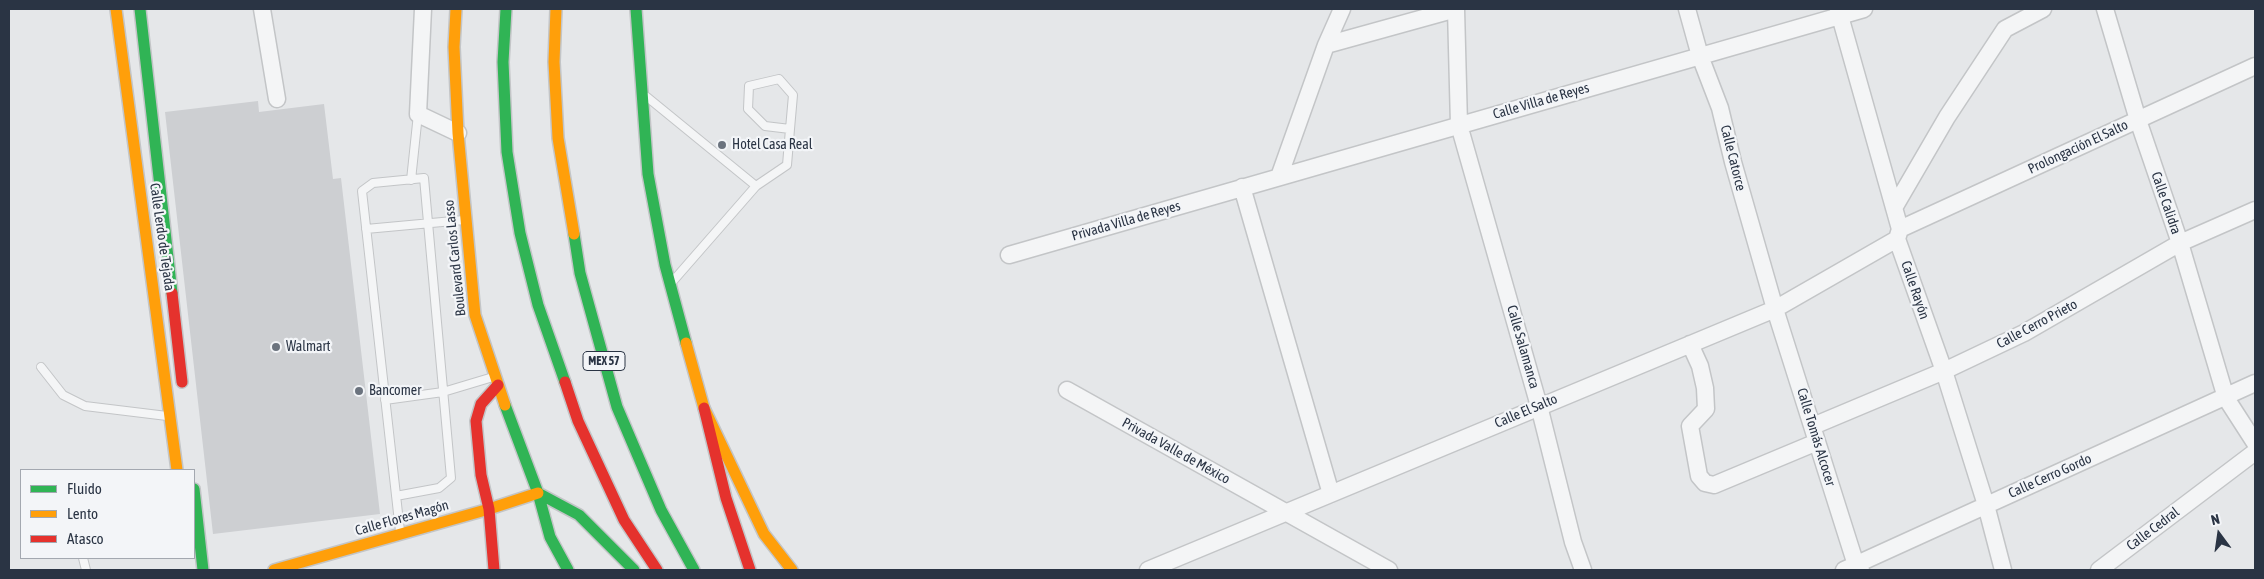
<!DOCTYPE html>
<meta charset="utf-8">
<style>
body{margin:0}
#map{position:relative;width:2264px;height:579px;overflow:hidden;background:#e5e7e9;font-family:"Asap Condensed",sans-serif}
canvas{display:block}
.frame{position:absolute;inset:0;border:10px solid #2a3444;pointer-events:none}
.legend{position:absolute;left:20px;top:469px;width:175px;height:90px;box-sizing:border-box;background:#f3f5f8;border:1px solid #a3a8b0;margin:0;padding:6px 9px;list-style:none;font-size:15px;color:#2a3444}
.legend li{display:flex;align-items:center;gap:10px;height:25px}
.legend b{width:25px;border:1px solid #a3a8b0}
.north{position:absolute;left:2194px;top:509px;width:50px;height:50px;-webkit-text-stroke:4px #f3f5f8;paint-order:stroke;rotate:346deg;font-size:14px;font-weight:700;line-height:20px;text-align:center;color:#2a3444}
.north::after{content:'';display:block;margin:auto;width:18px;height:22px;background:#2a3444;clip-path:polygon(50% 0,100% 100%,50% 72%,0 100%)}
</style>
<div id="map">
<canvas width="2264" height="579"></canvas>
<div class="frame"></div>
<ul class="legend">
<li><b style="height:6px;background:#30b455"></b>Fluido</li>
<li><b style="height:6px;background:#ff9f0a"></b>Lento</li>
<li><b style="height:6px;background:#e5322d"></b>Atasco</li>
</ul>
<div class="north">N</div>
</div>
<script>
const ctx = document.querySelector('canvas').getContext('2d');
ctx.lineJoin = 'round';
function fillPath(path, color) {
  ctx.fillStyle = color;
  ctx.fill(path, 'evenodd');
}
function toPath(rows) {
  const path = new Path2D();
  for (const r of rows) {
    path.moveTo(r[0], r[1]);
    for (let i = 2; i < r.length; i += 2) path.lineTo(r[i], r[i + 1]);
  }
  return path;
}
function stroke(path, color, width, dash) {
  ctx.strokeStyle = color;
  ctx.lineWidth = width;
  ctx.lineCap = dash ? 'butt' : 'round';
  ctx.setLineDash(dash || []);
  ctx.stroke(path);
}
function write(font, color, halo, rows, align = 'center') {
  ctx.font = font + ' "Asap Condensed",sans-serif';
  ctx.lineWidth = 4.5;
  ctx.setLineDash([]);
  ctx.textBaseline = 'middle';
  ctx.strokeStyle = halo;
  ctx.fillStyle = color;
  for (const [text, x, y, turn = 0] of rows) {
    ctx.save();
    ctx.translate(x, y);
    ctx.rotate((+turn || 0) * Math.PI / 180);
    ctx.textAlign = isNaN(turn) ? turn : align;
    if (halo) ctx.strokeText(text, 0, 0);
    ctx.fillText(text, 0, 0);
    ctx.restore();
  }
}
fillPath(toPath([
 [258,101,259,112,324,104,333,179,341,178,380,514,213,534,165,112]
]), '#cdcfd2');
const lane = toPath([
 [647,97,756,186,673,281],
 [411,180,418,114],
 [756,186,787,165,790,129,793,95,779,79,749,86,748,109,765,126,790,129],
 [366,229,464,220],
 [41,367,63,395,85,406,167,416],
 [385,400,443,392,493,377],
 [396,496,439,488,451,478,424,178,373,183,362,191,400,531],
 [83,558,86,570]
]);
const street = toPath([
 [262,9,277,99],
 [423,9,418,114,458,133],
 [1456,9,1459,125,1539,406,1573,542,1583,570],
 [1687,9,1700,56,1720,108,1733,162,1775,309,1856,565,1861,570],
 [1838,9,1900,229,1897,239,1944,371,1986,505,2003,570],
 [2105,9,2138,120,2180,243,2226,398,2255,443],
 [1326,45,1456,9],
 [1279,177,1326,45,1342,9],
 [1242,187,1331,494],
 [1894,208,1947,117,2005,29,2043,9],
 [1900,229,2255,66],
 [1009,255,1864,9],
 [1690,344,1700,366,1705,388,1706,409,1690,426,1699,476,1705,483,1714,485,1817,442],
 [1067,390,1389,570],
 [1813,426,1944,371,2024,333,2180,243,2255,210],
 [1148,570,1775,309,1897,239],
 [1844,570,2255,383],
 [2099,570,2255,452]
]);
const fast = toPath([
 [140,9,172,293],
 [506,9,503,62,507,152,520,233,538,305,565,382],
 [636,9,648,174,665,265,686,343],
 [574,234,580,273,617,407,661,510,694,570],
 [505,405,538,493,550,537,568,570],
 [194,489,203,570],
 [538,493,579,515,634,570]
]);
const slow = toPath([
 [116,9,177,470],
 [456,9,454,47,458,133,475,315,505,405],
 [556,9,554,62,558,138,574,234],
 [686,343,704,408,764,534,792,570],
 [274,570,489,509,538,493]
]);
const jam = toPath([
 [172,293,182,382],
 [565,382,578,421,624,520,657,570],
 [704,408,726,498,750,570],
 [494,570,489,509,481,475,476,421,481,404,498,385]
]);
stroke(lane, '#c3c5c7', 10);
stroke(street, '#c3c5c7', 19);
stroke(fast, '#c3c5c7', 14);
stroke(slow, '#c3c5c7', 14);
stroke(jam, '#c3c5c7', 14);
stroke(lane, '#f4f5f6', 8);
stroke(street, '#f4f5f6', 16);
stroke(fast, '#30b455', 11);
stroke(slow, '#ff9f0a', 11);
stroke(jam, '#e5322d', 11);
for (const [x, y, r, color] of [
 [722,145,5,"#6b737e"],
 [276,347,5,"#6b737e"],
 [359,391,5,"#6b737e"]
]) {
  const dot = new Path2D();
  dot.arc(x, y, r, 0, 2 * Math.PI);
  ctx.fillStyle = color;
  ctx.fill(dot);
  stroke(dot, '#f3f5f8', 2);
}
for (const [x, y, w] of [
 [604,361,42]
]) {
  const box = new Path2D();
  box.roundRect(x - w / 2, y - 9.5, w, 19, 4);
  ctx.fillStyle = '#f3f5f8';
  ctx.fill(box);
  stroke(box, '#2a3444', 1);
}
write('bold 12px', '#2a3444', null, [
 ["MEX 57",604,361]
]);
write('14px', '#2a3444', '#f3f5f8', [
 ["Calle Villa de Reyes",1541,101,-16],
 ["Prolongación El Salto",2078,147,-25],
 ["Calle Catorce",1733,158,76],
 ["Calle Calidra",2166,203,71],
 ["Privada Villa de Reyes",1126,221,-16],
 ["Calle Lerdo de Tejada",162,237,82],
 ["Boulevard Carlos Lasso",455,258,-96],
 ["Calle Rayón",1915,290,71],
 ["Calle Cerro Prieto",2037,324,-28],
 ["Calle Salamanca",1523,347,74],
 ["Calle El Salto",1526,411,-23],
 ["Calle Tomás Alcocer",1816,437,73],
 ["Privada Valle de México",1176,451,29],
 ["Calle Cerro Gordo",2050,476,-24],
 ["Calle Flores Magón",402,518,-16],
 ["Calle Cedral",2153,529,-37]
]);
write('14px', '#2a3444', '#f3f5f8', [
 ["Hotel Casa Real",732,145],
 ["Walmart",286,347],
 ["Bancomer",369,391]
], 'left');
</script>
